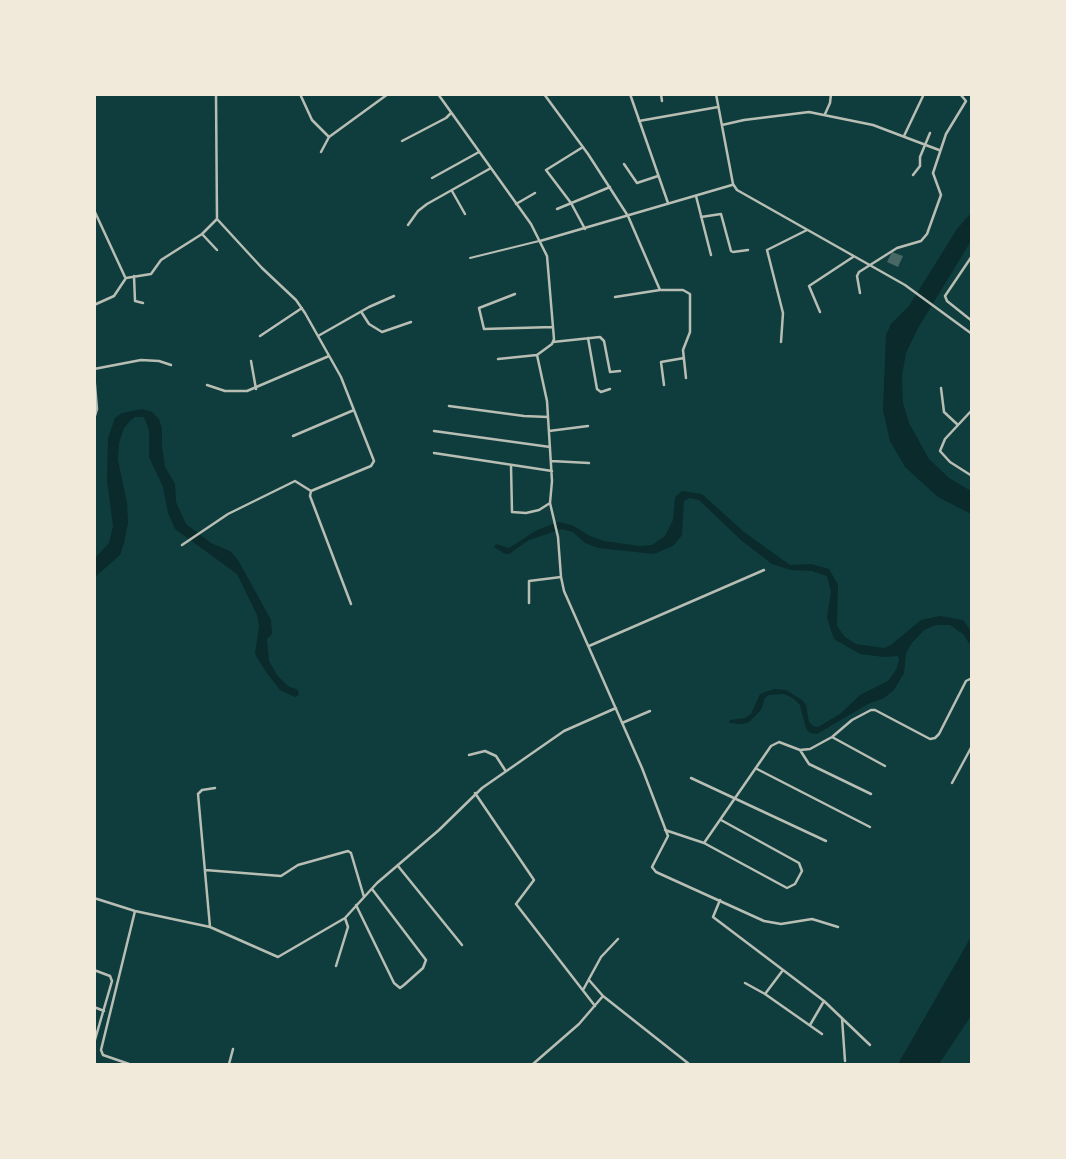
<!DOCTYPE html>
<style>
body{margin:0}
#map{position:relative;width:1066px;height:1159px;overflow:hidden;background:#0f3d3e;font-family:Montserrat,sans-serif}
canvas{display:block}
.frame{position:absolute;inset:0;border:96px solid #f1e9da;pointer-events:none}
</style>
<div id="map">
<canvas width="1066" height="1159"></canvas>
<div class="frame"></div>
</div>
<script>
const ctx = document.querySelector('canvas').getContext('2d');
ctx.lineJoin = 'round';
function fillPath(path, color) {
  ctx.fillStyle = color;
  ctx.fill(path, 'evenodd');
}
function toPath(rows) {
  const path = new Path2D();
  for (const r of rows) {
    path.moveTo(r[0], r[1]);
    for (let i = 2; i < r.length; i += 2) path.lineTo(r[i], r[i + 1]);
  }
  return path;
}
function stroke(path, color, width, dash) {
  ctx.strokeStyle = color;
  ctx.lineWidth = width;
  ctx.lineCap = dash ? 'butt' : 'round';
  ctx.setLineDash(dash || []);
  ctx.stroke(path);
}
fillPath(toPath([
 [971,213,971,241,918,328,906,353,902,375,903,403,909,423,929,459,949,478,971,491,971,514,938,497,905,467,890,441,883,410,886,335,891,324,909,306,957,229],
 [142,409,152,412,159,419,162,429,162,446,165,467,175,484,176,502,186,524,211,543,230,551,238,560,271,620,272,634,267,639,269,661,277,675,288,686,298,690,299,695,295,697,280,690,266,672,255,654,259,626,257,615,237,574,175,529,168,513,163,487,149,457,149,430,144,417,135,417,130,421,124,428,119,443,118,460,127,503,128,523,124,543,120,555,95,577,95,558,109,543,113,526,107,480,108,438,115,418,122,413],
 [682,491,702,494,744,532,790,565,811,564,829,569,838,585,837,626,845,637,856,644,884,648,891,645,921,620,940,616,963,620,971,631,971,646,963,634,950,625,936,625,924,630,911,644,906,654,904,673,894,690,884,698,868,704,817,734,810,733,806,729,800,705,793,698,784,694,769,695,765,698,761,710,749,722,743,724,729,723,730,720,745,718,751,714,760,694,774,689,786,690,802,700,806,705,809,722,813,726,818,727,840,714,860,695,888,681,896,670,899,660,898,656,884,657,860,654,834,639,827,618,831,592,827,576,812,571,791,570,772,564,742,541,699,500,690,498,684,501,682,535,673,546,654,554,598,548,585,543,573,532,562,529,529,540,509,554,505,554,494,547,496,544,509,548,537,530,558,522,572,525,590,536,604,541,640,546,652,545,665,536,673,520,675,497],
 [971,937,972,1012,969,1019,939,1064,898,1064]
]), '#0a2a2b');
fillPath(toPath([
 [892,252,903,256,898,267,887,262]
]), '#486865');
stroke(toPath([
 [470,258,539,241]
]), '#b8beb3', 2);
stroke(toPath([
 [216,94,217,219],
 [300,94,312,120,329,137],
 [438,94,531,224,547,256,554,339,552,344,537,355,547,401,552,481,550,503,558,537,561,577,564,591,642,768,668,836,652,867,656,872,764,921,781,924,812,919,838,927],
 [544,94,588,154,628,216,660,290,683,290,690,294,690,332,683,350,686,378],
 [630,94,668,203],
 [661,94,662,101],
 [716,94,733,184,737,190,905,285,972,334],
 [825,114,830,103,831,94],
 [639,121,718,107],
 [722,125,744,120,809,112,873,125,939,150],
 [904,136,923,96],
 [402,141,446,118,451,113],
 [583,147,546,170,571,203,585,229],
 [321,152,329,137,388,94],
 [624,164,637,183,658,176],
 [913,175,920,166,920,157,930,133],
 [432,178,479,152],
 [452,191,465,214],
 [696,196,711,255],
 [516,204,535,193],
 [557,209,610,187],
 [94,210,125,277],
 [701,217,721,214,731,251,733,252,748,250],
 [217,219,262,268,296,300,305,313,341,377,374,461,371,466,311,491],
 [408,225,418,211,427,204,491,168],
 [202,234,217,250],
 [540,241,732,185],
 [972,256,945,296,947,301,972,321],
 [134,276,135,301,143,303],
 [860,293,857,276,859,272,897,248,921,241,927,234,941,195,933,173,946,134,966,101,960,94],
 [515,294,479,308,484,329,553,327],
 [615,297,660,290],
 [94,305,114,296,126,278,151,274,161,260,202,234,217,219],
 [820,312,809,286,853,257],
 [362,313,369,324,382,332,411,322],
 [260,336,302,308],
 [318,336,369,307,394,296],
 [588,338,597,389,601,392,610,389],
 [553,342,600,337,604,341,610,372,620,371],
 [781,342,783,313,767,250,807,230],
 [498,359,537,355],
 [251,361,256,389],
 [94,369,141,360,159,361,171,365],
 [94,373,97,409,94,419],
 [207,385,225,391,247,391,329,356],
 [664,385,661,362,684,358],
 [941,388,944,412,958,425],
 [449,406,524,416,548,417],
 [972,410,945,439,940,451,950,462,972,476],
 [434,431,550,447],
 [549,431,588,426],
 [293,436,354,410],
 [434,453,552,471],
 [551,461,589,463],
 [511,466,512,512,526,513,539,510,550,503],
 [311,491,310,496,351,604],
 [182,545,228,514,295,481,311,491],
 [529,603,529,581,561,577],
 [589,646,764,570],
 [622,723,650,711],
 [832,737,885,766],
 [800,750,810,749,832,737,852,720,871,710,875,710,930,739,935,738,939,734,966,681,972,678],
 [469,755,485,751,496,756,505,770],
 [757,769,870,827],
 [691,778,826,841],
 [952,783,972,746],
 [215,788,202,790,198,794,210,927,278,957,345,918,377,883,439,830,482,788,564,731,616,708],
 [475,793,534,880,516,904,595,1006],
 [665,830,704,843,771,746,779,742,800,750,809,764,871,794],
 [704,843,787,888,795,884,802,871,799,863,721,820],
 [398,866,462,945],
 [205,870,281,876,298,865,348,851,351,853,364,897],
 [94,898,135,911,210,927],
 [720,900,713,917,824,1001,870,1045],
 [356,905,394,983,400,988,404,985,423,968,426,960,372,889],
 [336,966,348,927,345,918],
 [94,970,110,976,112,981,94,1043],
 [589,980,603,996],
 [745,983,765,994,783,970],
 [583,990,601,957,618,939],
 [765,994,822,1034],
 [94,1007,104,1011],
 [842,1018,845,1061],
 [810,1025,824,1001],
 [129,1064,103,1055,101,1050,135,911],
 [229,1064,233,1049],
 [533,1064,579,1024,603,996,689,1064]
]), '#b8beb3', 2.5);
</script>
